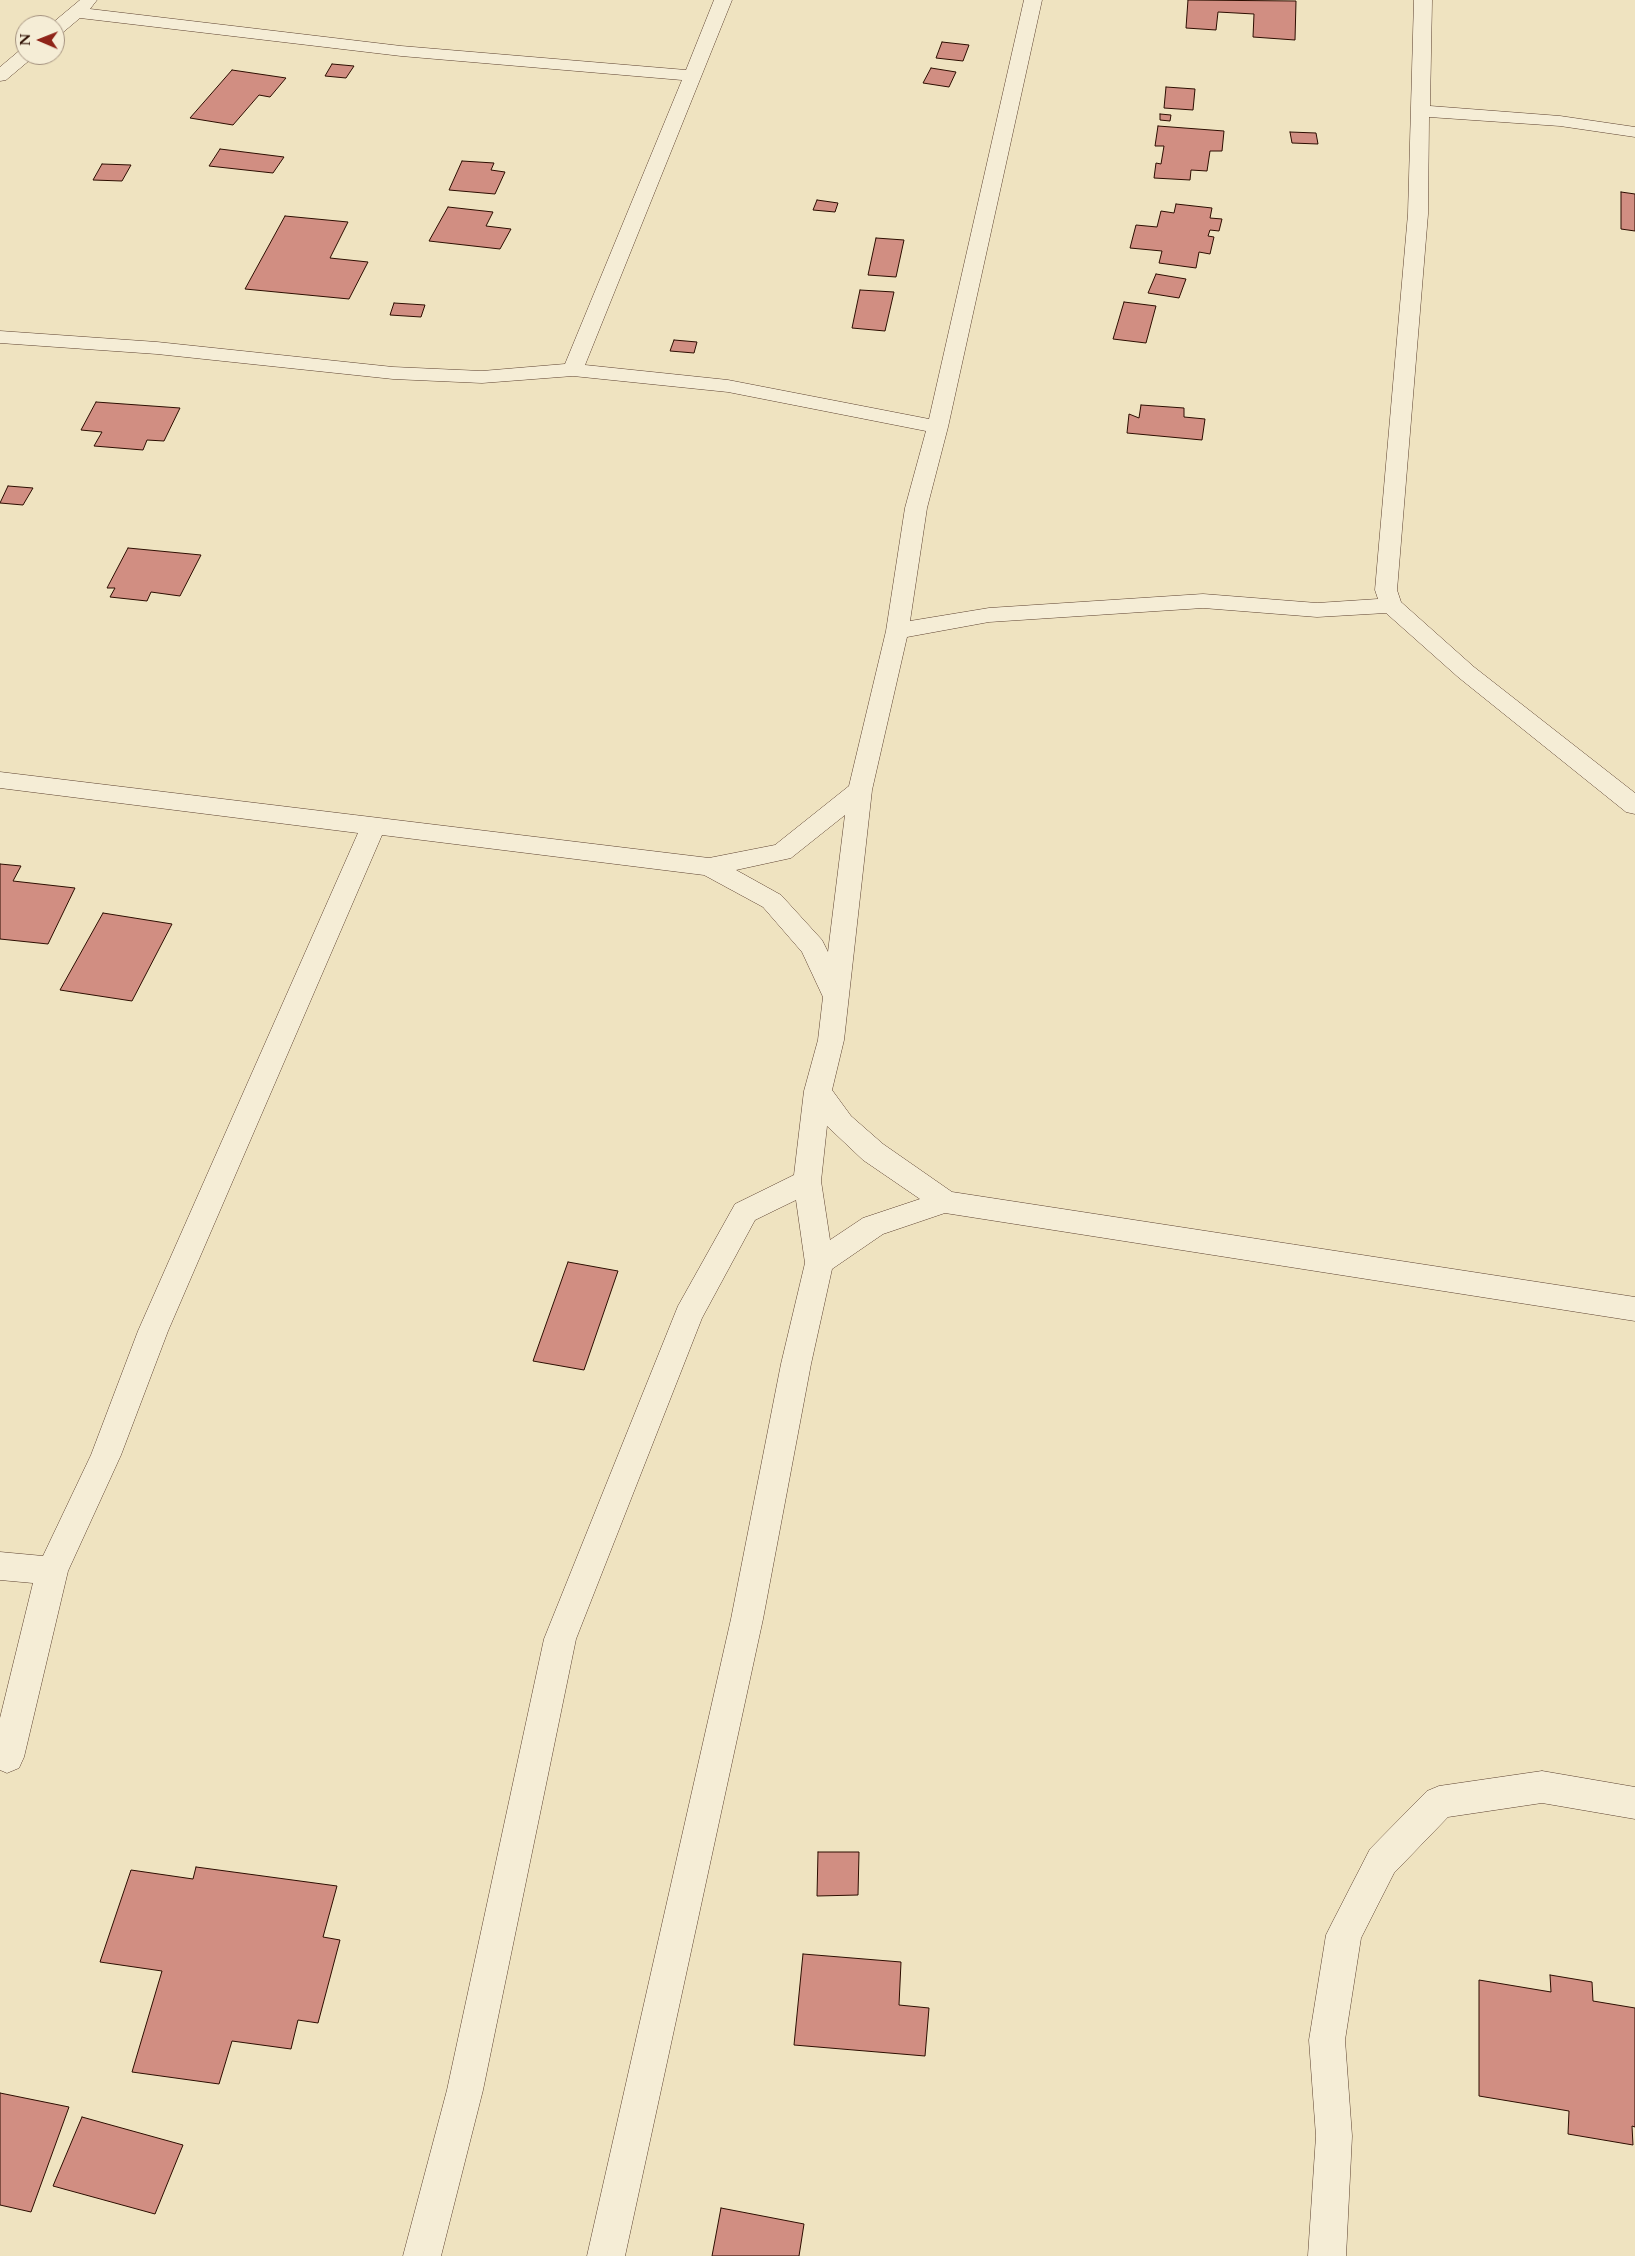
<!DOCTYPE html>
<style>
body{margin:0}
#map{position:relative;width:1635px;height:2256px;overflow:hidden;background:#efe3c0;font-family:Cardo,serif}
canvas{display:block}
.north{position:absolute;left:15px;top:15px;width:50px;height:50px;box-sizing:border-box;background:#f5edd6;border:1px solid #a59380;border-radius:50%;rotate:271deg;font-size:14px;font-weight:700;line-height:20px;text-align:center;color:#2c0d00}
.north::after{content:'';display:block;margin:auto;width:18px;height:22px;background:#8f2418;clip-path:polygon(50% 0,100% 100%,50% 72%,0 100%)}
</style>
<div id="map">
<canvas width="1635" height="2256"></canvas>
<div class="north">N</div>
</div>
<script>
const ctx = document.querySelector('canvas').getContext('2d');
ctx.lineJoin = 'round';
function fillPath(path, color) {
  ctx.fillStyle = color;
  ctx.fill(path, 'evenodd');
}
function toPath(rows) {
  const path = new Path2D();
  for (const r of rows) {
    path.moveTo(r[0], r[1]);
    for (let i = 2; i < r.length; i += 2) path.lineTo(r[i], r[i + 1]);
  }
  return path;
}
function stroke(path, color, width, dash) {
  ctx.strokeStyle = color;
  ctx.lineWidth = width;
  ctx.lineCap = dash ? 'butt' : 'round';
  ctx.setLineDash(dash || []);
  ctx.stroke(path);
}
const building = toPath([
 [1188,0,1296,1,1295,40,1253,37,1254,14,1218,12,1216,30,1186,28,1188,0],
 [942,42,969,45,963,61,936,58,942,42],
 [332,64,354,66,346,78,325,76,332,64],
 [931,68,956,72,949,87,923,83,931,68],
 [232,70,286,78,270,97,259,95,233,125,190,118,232,70],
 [1166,87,1195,89,1193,110,1164,108,1166,87],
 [1160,114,1171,115,1170,121,1160,120,1160,114],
 [1158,126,1224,131,1222,151,1210,151,1207,171,1191,170,1190,180,1154,178,1156,163,1161,164,1164,146,1155,146,1158,126],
 [1290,132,1316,133,1318,144,1292,143,1290,132],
 [220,149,284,157,273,173,209,166,220,149],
 [462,161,494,163,491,170,505,172,495,194,449,190,462,161],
 [102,164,131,165,122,181,93,180,102,164],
 [1621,192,1635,194,1635,231,1621,229,1621,192],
 [817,200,838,203,835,212,813,210,817,200],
 [1176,204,1212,208,1210,218,1222,219,1219,231,1210,230,1208,236,1214,237,1210,254,1199,252,1196,268,1159,263,1162,251,1130,248,1136,225,1157,227,1161,211,1174,213,1176,204],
 [448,207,493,212,486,226,511,229,500,249,429,241,448,207],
 [285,216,348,222,330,258,368,262,349,299,245,289,285,216],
 [876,238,904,240,896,277,868,275,876,238],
 [1156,274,1186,279,1179,298,1148,293,1156,274],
 [860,290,894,292,885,331,852,328,860,290],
 [1124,302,1156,306,1146,343,1113,339,1124,302],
 [394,303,425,305,421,317,390,315,394,303],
 [674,340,697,342,694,353,670,351,674,340],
 [96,402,180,408,164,441,147,440,143,450,94,446,102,432,81,430,96,402],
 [1141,405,1184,408,1184,417,1205,419,1202,440,1127,433,1129,414,1139,418,1141,405],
 [8,486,33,488,23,505,0,503,8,486],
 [128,548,201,555,180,596,151,592,147,601,110,597,115,588,107,588,128,548],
 [0,864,21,866,13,881,75,888,48,944,0,939,0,864],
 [103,913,172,924,132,1001,60,990,103,913],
 [568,1262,618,1271,584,1370,533,1361,568,1262],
 [818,1852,859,1852,858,1895,817,1896,818,1852],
 [196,1867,337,1886,323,1937,340,1940,318,2023,298,2020,291,2049,232,2041,219,2084,132,2072,162,1971,100,1962,131,1870,193,1879,196,1867],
 [803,1954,901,1962,899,2005,929,2008,925,2056,794,2045,803,1954],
 [1550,1975,1592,1982,1593,2001,1635,2008,1635,2127,1632,2126,1633,2145,1568,2134,1569,2111,1479,2096,1479,1980,1551,1992,1550,1975],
 [0,2093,69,2107,31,2212,0,2205,0,2093],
 [82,2117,183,2145,155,2214,53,2186,82,2117],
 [721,2208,804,2224,799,2256,712,2256,721,2208]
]);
fillPath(building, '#d18e82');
stroke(building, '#2c0d00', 1);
const street = toPath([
 [80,0,97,0,90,9,401,46,686,70,714,0,732,0,585,365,728,380,929,419,1024,0,1042,0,948,427,927,508,910,621,989,608,1203,594,1317,603,1378,599,1375,590,1408,214,1414,0,1432,0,1430,106,1560,116,1635,127,1635,137,1560,126,1429,117,1428,214,1397,590,1401,602,1474,667,1635,793,1635,814,1626,812,1458,677,1386,613,1317,617,1203,608,989,622,907,637,872,790,844,1040,832,1090,851,1116,883,1144,952,1192,1635,1297,1635,1321,945,1213,883,1234,832,1269,811,1364,763,1619,625,2256,587,2256,731,1619,781,1364,805,1263,796,1200,755,1220,702,1318,576,1639,483,2090,441,2256,403,2256,447,2090,544,1639,678,1306,735,1204,794,1175,804,1091,818,1040,823,997,802,952,763,907,704,875,382,835,168,1331,121,1455,68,1571,24,1757,19,1768,7,1773,0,1770,0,1718,33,1583,0,1580,0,1552,43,1556,91,1455,138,1331,358,833,0,788,0,772,709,858,775,845,849,786,886,631,905,508,926,431,728,392,573,376,482,383,393,379,157,354,0,343,0,331,157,342,393,367,482,371,565,364,682,80,401,56,80,18,61,34,55,35,55,25,50,25,80,0],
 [845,815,828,952,822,940,781,895,736,870,791,858,845,815],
 [827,1126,863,1160,920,1199,863,1218,830,1240,821,1181,827,1126],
 [25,50,25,55,34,55,31,59,6,80,0,81,0,67,19,51,25,50],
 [1542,1771,1635,1787,1635,1819,1542,1803,1448,1817,1394,1873,1361,1938,1345,2040,1352,2136,1346,2256,1308,2256,1316,2136,1309,2040,1326,1935,1332,1923,1370,1849,1427,1791,1439,1786,1542,1771]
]);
stroke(street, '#5d4230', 1);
fillPath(street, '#f5edd6');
</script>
